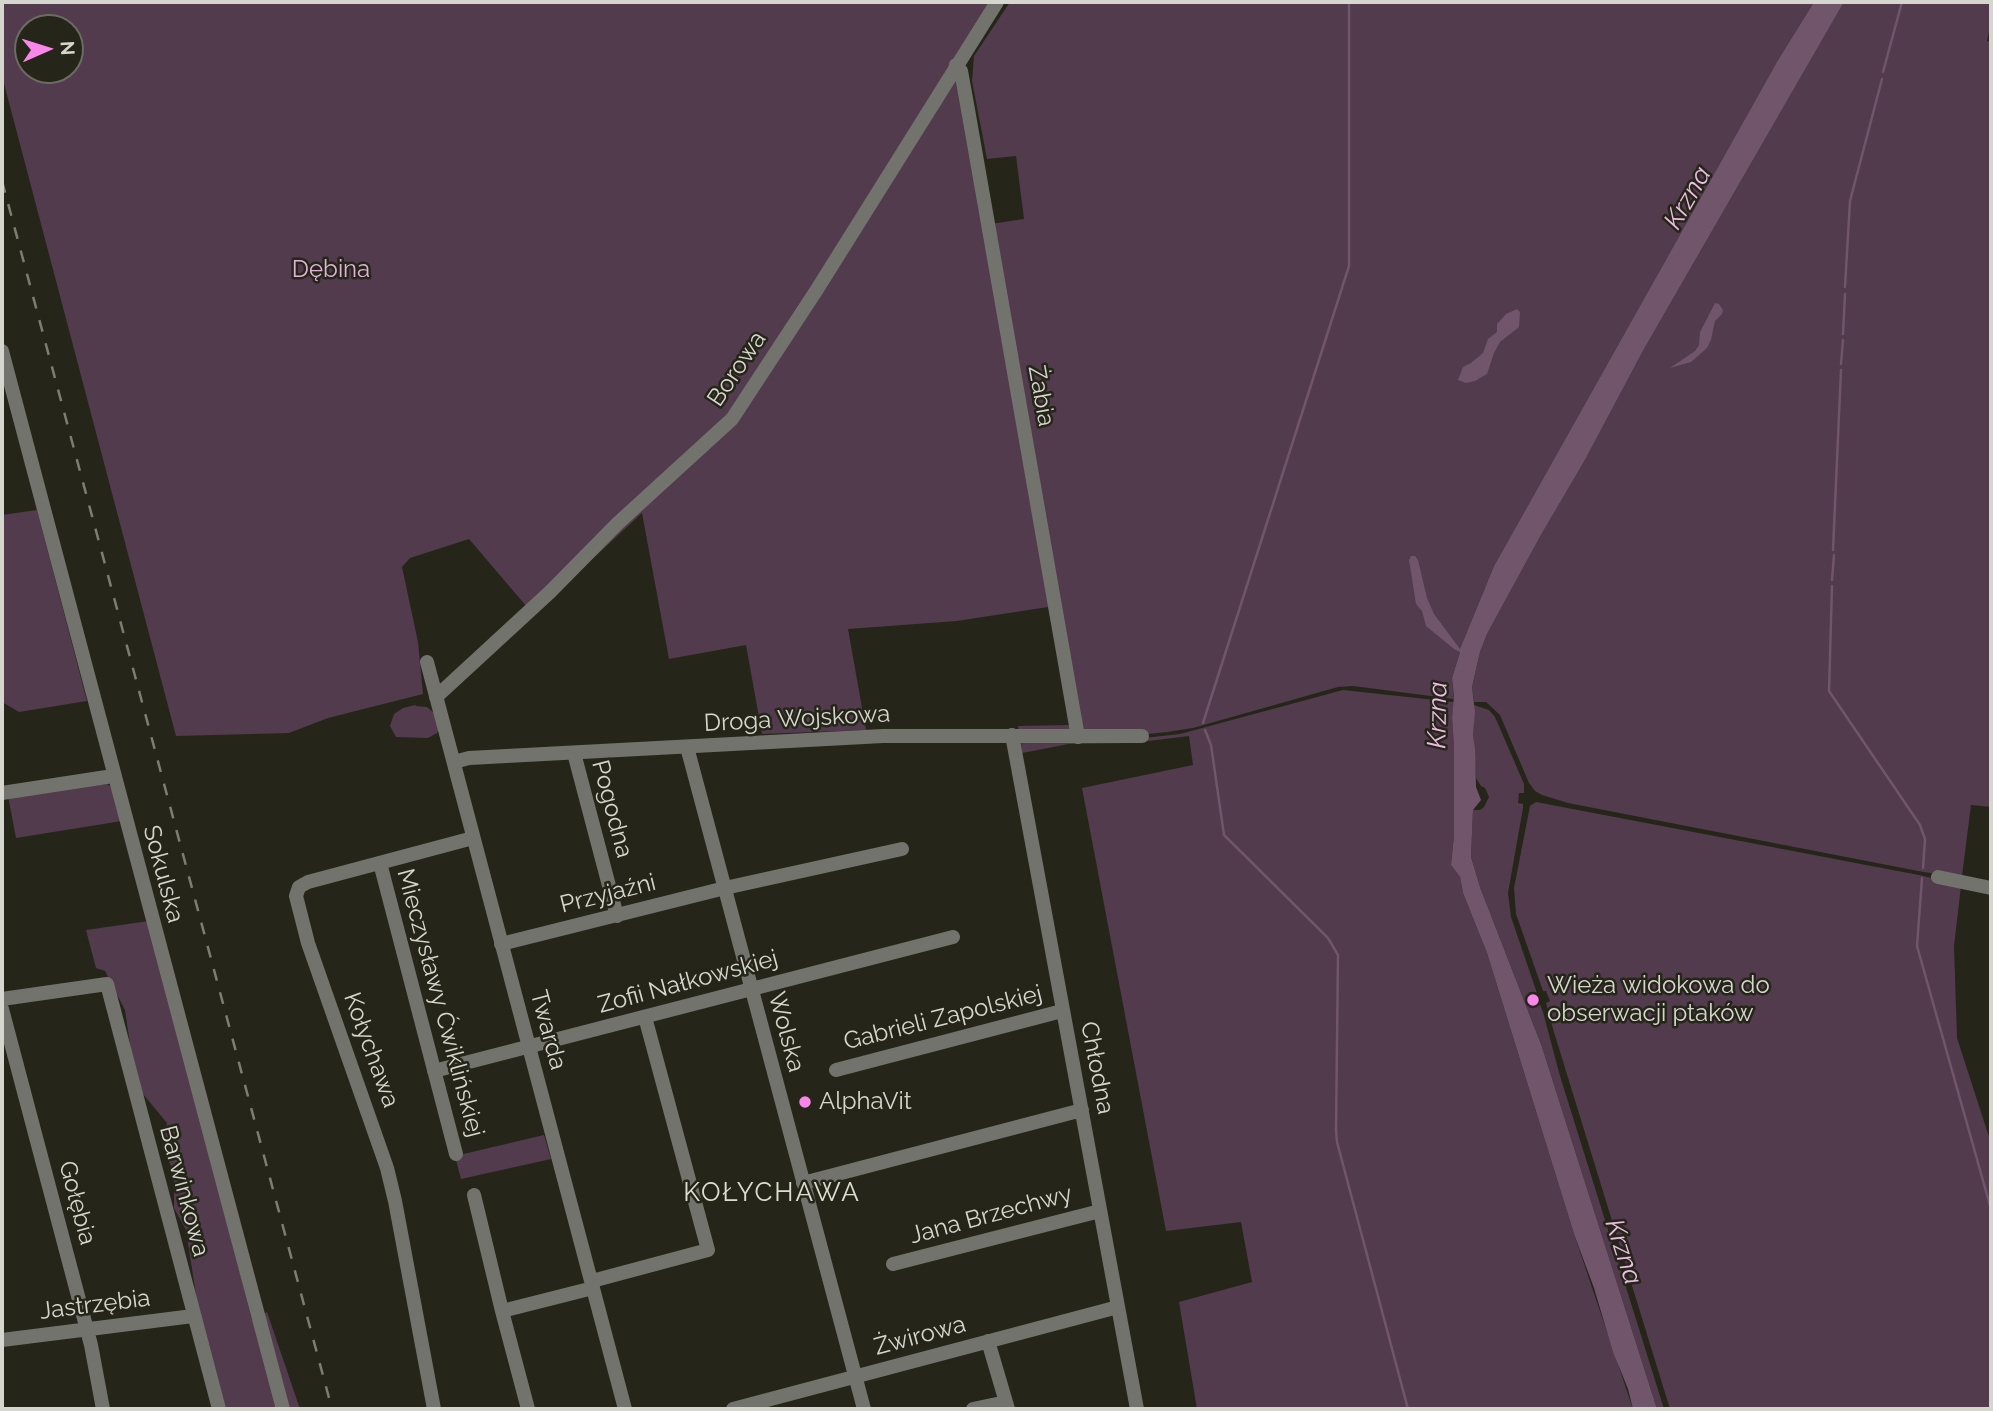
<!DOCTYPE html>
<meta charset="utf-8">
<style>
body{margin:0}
#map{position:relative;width:1993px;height:1411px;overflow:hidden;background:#252619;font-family:Raleway,sans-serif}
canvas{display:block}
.frame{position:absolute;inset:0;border:4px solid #d5d6ce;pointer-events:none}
.north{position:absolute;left:14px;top:14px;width:70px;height:70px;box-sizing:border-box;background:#252619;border:2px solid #6b6c61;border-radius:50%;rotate:87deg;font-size:19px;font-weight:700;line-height:28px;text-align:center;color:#d5d6ce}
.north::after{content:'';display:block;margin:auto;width:24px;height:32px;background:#f987e9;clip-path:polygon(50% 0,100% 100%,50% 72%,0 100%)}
</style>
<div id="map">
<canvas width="1993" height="1411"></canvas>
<div class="frame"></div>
<div class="north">N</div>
</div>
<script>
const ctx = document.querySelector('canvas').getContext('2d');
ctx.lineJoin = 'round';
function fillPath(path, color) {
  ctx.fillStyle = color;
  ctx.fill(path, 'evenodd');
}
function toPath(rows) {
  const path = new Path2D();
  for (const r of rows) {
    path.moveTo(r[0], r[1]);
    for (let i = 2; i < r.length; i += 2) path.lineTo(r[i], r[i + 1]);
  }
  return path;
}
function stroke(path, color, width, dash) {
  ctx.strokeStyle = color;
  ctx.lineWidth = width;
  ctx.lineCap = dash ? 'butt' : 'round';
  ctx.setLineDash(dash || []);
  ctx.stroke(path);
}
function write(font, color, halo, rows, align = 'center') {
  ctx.font = font + ' Raleway,sans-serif';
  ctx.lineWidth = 5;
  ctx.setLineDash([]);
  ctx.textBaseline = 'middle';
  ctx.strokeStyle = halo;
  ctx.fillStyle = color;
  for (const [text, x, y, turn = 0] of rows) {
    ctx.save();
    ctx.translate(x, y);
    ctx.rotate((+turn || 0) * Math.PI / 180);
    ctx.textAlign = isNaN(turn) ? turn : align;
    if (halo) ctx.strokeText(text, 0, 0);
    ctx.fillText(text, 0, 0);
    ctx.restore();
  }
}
fillPath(toPath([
 [2,2,1003,2,956,76,984,225,1024,219,1016,156,987,159,972,81,974,56,1010,2,1814,2,1778,60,1494,566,1463,642,1452,678,1454,699,1353,686,1338,687,1193,728,1167,732,1148,734,1019,732,1018,726,1071,725,1048,607,957,621,848,629,866,730,762,734,746,645,669,659,642,513,533,614,469,539,410,558,402,567,418,642,423,694,328,718,289,733,176,736,2,76],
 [28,28,70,28,70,70,28,70],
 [1844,2,1991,2,1991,22,1987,41,1991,42,1991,807,1971,805,1962,876,1942,875,1918,871,1568,803,1542,795,1535,791,1529,783,1500,715,1486,702,1474,702,1472,687,1480,652,1487,634,1541,535,1585,460,1644,349],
 [37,510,87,701,19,712,2,702,2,515],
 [1343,690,1454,702,1452,718,1454,746,1454,835,1451,865,1460,877,1463,893,1487,953,1574,1234,1633,1409,1197,1409,1179,1302,1252,1282,1241,1222,1166,1231,1082,788,1193,765,1189,736,1132,743,1069,744,1022,753,1021,741,1144,738,1180,734],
 [415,705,416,706,427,707,434,713,439,729,437,733,428,738,396,737,390,726,394,714,403,708],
 [1474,705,1489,710,1495,717,1524,784,1524,793,1519,793,1518,803,1523,804,1523,808,1508,893,1511,917,1538,996,1534,998,1535,1002,1539,1002,1543,1012,1560,1076,1664,1409,1657,1409,1542,1047,1480,887,1471,857,1473,810,1480,810,1484,807,1489,797,1485,788,1481,786,1476,778,1473,735],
 [107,784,112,787,122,821,16,838,8,796],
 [1536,802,1924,876,1961,886,1954,946,1957,1038,1991,1143,1991,1409,1670,1409,1553,1029,1546,1003,1550,1001,1546,991,1543,991,1516,914,1514,888,1530,806],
 [149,921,252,1320,267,1312,300,1409,224,1409,198,1308,186,1230,174,1208,174,1172,162,1147,167,1123,143,1094,132,1058,125,1010,105,971,96,968,86,930],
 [544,1135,551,1159,461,1179,455,1156]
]), '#513b4d');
fillPath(toPath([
 [1814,2,1844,2,1644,349,1585,460,1541,535,1487,634,1480,652,1472,687,1475,712,1473,735,1475,749,1476,787,1481,800,1473,810,1471,857,1480,887,1542,1047,1657,1409,1633,1409,1628,1389,1613,1352,1594,1288,1574,1234,1487,953,1463,893,1460,877,1451,865,1454,835,1454,746,1452,718,1454,696,1452,678,1460,652,1454,649,1426,626,1422,611,1416,604,1409,560,1411,556,1415,556,1418,560,1427,598,1434,614,1460,649,1494,566,1778,60],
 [1715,303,1719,304,1723,310,1722,314,1715,321,1711,340,1707,348,1691,362,1670,368,1695,351,1699,345,1700,332],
 [1517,309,1520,312,1519,327,1500,342,1494,353,1487,374,1475,381,1466,383,1458,380,1463,367,1471,363,1483,353,1488,339,1497,332,1497,324,1506,314]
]), '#70556b');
stroke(toPath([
 [1883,72,1902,2],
 [1845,287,1850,201,1882,79],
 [1843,334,1845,294],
 [1841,364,1843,340],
 [1833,550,1841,370],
 [1832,580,1834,555],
 [1832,586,1829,691,1920,825,1925,839,1923,868],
 [1203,723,1349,266,1349,2],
 [1205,730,1211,745,1224,835,1328,938,1338,955,1336,1130,1337,1142,1408,1409],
 [1922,878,1917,946,1991,1209]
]), '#70556b', 2.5);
stroke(toPath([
 [956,65,961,71,967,104,1078,737],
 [2,351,283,1409],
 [427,662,625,1409],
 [436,697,550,592,617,524,732,419,816,291,997,2],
 [1012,735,1137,1409],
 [687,747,864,1409],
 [574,753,617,916],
 [454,762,469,758,883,736,1142,736],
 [2,793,113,776],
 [380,863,456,1154],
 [1938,877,1991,888],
 [501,944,725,888,902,849],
 [2,999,107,984,219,1409],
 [2,1009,91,1345,103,1409],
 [836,1070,1062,1011],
 [434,1071,953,937],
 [803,1183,1082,1110],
 [474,1195,502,1311,593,1288],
 [893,1264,1100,1211],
 [592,1281,708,1250,645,1017],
 [502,1311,528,1409],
 [2,1340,193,1316],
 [988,1341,1008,1409],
 [434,1409,395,1201,387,1168,308,943,296,896,299,887,308,882,473,838],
 [733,1409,1118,1307],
 [973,1409,1006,1402]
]), '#73736d', 14);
stroke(toPath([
 [2,181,332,1409]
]), '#7c7d73', 2.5, [12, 12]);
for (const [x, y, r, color] of [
 [1533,1000,7,"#f987e9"],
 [805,1102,7,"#f987e9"]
]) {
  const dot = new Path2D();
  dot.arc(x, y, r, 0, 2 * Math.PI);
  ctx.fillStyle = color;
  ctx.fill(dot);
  stroke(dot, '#252619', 2.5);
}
write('24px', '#e2b0d9', '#252619', [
 ["Dębina",331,270]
]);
write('24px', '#d5d6ce', '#252619', [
 ["Borowa",737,369,-56],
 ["Żabia",1041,396,80],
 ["Droga Wojskowa",797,719,-3],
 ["Pogodna",612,809,75],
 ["Sokulska",163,874,75],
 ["Przyjaźni",608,894,-14],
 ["Zofii Nałkowskiej",688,982,-15],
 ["Mieczysławy Ćwiklińskiej",440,1003,75],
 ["Gabrieli Zapolskiej",943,1018,-14],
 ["Twarda",548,1030,75],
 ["Wolska",786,1032,75],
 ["Kołychawa",371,1050,70],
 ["Chłodna",1097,1068,79],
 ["Barwinkowa",184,1191,75],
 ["Gołębia",77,1203,75],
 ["Jana Brzechwy",991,1215,-15],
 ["Jastrzębia",95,1305,-7],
 ["Żwirowa",920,1336,-15]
]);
write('24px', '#d5d6ce', '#252619', [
 ["Wieża widokowa do",1547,986],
 ["obserwacji ptaków",1547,1014],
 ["AlphaVit",819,1102]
], 'left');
write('italic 26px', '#eebbe4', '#252619', [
 ["Krzna",1688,198,-60],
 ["Krzna",1438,715,-89],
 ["Krzna",1623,1252,72]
]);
ctx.letterSpacing = '2px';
write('26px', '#dddfce', '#252619', [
 ["KOŁYCHAWA",772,1193]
]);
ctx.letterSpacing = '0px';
</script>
